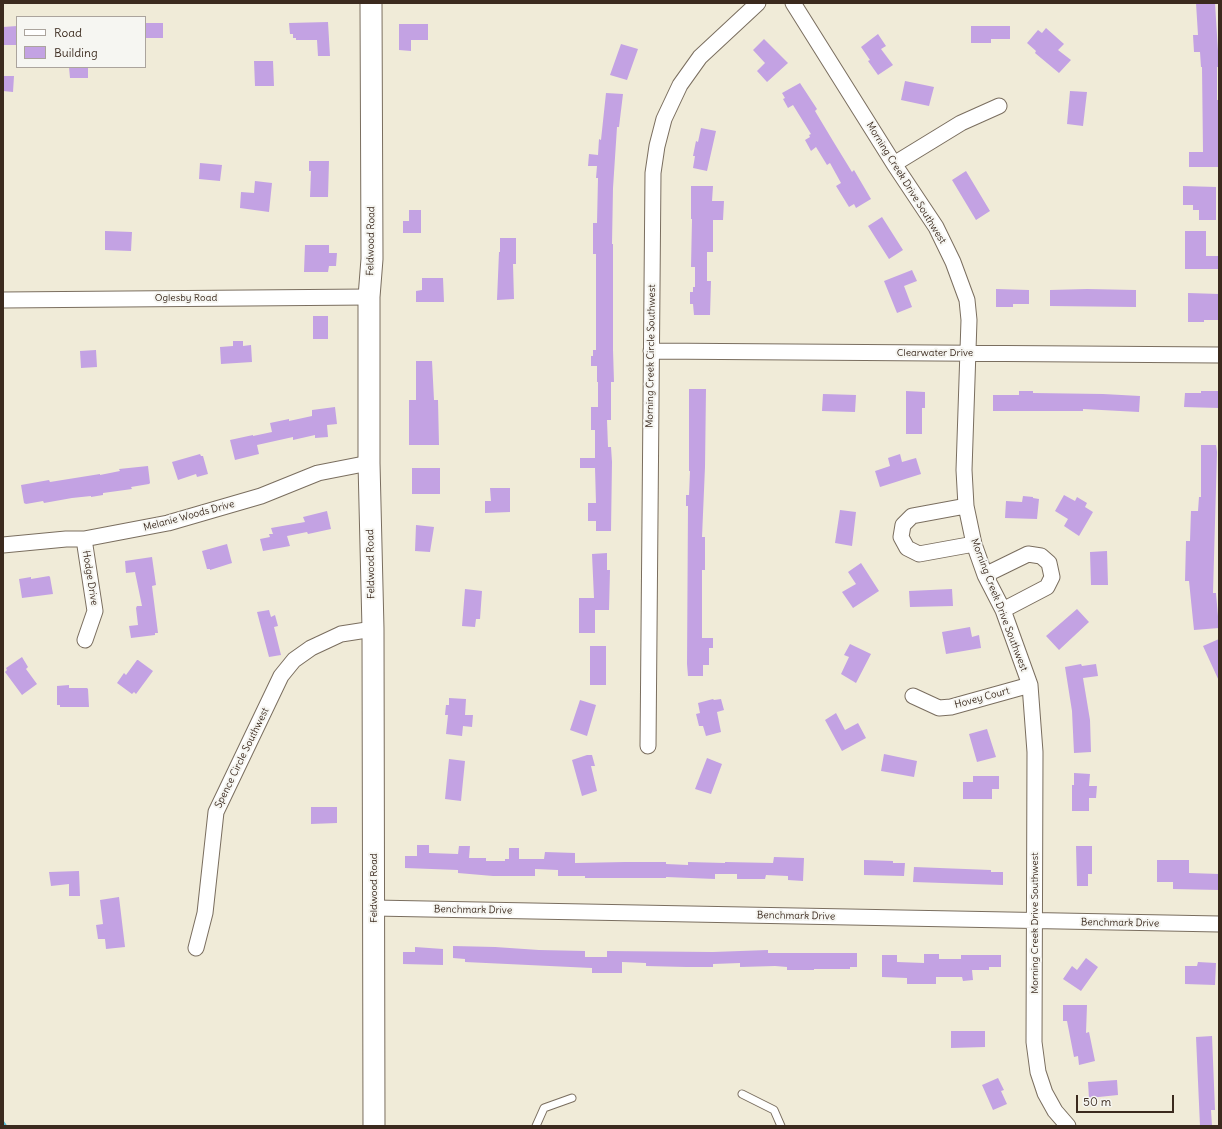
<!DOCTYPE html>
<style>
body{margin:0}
#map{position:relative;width:1222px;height:1129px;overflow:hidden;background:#f0ebd8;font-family:Delius,sans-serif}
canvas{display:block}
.frame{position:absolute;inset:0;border:4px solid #3b2a1e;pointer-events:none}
.legend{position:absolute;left:16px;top:16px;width:130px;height:52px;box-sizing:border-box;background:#f6f6f2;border:1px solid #aba49d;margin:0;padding:5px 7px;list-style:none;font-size:12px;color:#3b2a1e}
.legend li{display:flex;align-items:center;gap:8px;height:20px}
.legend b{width:20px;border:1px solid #aba49d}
.scale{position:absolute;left:1076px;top:1095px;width:98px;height:18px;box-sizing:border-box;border:2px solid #3b2a1e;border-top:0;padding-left:5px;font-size:12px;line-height:14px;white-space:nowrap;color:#3b2a1e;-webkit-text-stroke:3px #f6f6f2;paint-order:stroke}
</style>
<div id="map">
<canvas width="1222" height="1129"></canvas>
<div class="frame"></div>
<ul class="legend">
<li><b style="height:5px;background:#fff"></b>Road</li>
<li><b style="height:11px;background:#c3a2e3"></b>Building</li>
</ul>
<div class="scale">50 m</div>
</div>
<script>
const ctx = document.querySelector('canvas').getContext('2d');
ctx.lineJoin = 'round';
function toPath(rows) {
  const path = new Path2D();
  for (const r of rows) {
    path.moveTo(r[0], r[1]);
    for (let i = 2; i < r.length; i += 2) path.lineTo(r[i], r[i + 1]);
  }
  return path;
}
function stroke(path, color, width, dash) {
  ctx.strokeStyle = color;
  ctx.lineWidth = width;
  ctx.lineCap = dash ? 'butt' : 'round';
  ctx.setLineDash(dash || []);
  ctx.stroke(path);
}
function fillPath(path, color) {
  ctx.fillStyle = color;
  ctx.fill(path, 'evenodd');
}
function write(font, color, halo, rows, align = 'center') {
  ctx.font = font + ' Delius,sans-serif';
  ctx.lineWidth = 4;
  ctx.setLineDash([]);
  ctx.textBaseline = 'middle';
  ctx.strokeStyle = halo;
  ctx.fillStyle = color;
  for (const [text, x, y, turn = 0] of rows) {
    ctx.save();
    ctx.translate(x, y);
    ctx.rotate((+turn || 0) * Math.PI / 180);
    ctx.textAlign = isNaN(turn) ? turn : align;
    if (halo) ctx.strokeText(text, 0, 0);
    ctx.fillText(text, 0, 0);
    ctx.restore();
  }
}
stroke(toPath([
 [3,1123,5,1126]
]), '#57bdd5', 4);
fillPath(toPath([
 [1196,3,1215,3,1219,67,1217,67,1217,100,1219,100,1219,167,1189,167,1189,152,1203,152,1202,67,1201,67,1200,52,1194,52,1193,35,1198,35],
 [328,22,330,56,318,56,317,40,296,40,296,38,293,38,293,34,290,34,289,23],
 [145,23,163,23,163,38,145,38],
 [399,24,428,24,428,40,411,40,411,51,399,50],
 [17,26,17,45,3,45,3,27],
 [971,26,1010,26,1010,39,991,39,991,43,971,43],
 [1046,28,1064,44,1058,50,1071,60,1059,73,1035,53,1036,51,1027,43,1038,30,1042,33],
 [878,34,886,46,881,49,893,65,878,75,868,61,870,60,861,47],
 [764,39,788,63,767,82,757,71,765,63,753,50],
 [621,44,638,49,627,80,610,75],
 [254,61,273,61,274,86,255,86],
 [69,67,88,67,88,78,70,78],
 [3,76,14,76,13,92,3,91],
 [905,81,934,87,929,106,901,100],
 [800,83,817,109,815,111,833,141,852,172,854,170,871,199,856,208,854,204,849,207,836,186,841,183,830,163,827,165,816,147,811,151,805,140,810,137,809,135,811,134,793,105,788,108,783,99,785,98,782,93],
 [1070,91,1087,92,1083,126,1067,124],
 [606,93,623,94,619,127,617,127,613,188,612,244,613,244,613,350,614,382,611,382,611,420,607,420,608,447,611,447,612,462,611,531,596,531,596,521,588,521,588,503,596,503,595,468,580,468,580,458,595,458,595,430,591,430,591,407,598,407,598,382,597,382,597,366,591,366,591,356,593,356,593,350,596,350,596,254,593,254,593,223,597,223,598,178,596,178,597,166,588,166,589,154,598,155,599,139,601,140],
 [701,128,716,131,707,171,693,168,695,156,693,156,696,141,698,142],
 [309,161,329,161,328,197,310,197,311,171,309,171],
 [200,163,222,165,220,181,199,179],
 [966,171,990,211,976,220,952,180],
 [255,181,272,183,269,212,240,208,241,192,254,193],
 [691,186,713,186,712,201,724,201,723,220,713,220,713,252,707,252,707,281,711,281,710,315,694,315,693,304,690,304,690,292,693,292,693,287,695,287,695,267,691,267,692,219,691,219],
 [1183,186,1216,187,1216,220,1199,220,1199,210,1193,210,1193,205,1183,205],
 [409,210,421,210,421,233,403,233,403,221,409,221],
 [882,217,903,250,889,259,868,226],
 [105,231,132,232,131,251,105,250],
 [1185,231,1206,231,1206,256,1219,256,1219,269,1185,269],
 [500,238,516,238,516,264,513,264,514,299,497,300,499,252,500,252],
 [305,245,329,245,329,253,337,253,336,266,329,266,328,272,304,272],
 [912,270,917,281,904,286,912,307,897,313,884,281],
 [422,278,443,278,444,302,416,302,416,291,422,290],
 [996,289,1029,290,1029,304,1013,304,1013,307,996,307],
 [1087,289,1136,290,1136,307,1050,306,1050,290],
 [1188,293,1219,294,1219,320,1204,320,1204,322,1188,322],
 [313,316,328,316,328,339,313,339],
 [233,341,243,341,243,346,251,345,252,362,221,364,220,347,233,346],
 [96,350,97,367,81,368,80,351],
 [416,361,432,361,434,400,438,400,439,445,409,445,409,400,416,400],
 [689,389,706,389,705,467,702,537,705,537,705,570,702,570,702,638,713,638,713,648,709,648,709,665,703,665,703,676,688,676,687,664,688,506,686,506,686,495,689,495,690,471,689,471],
 [906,391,925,392,925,408,922,408,922,434,906,434],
 [1019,391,1033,391,1033,393,1103,394,1140,396,1139,412,1083,409,1083,411,993,411,993,395,1019,395],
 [1201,391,1218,391,1218,408,1184,407,1185,393,1201,393],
 [823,394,856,395,855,412,822,411],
 [335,407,337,424,327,425,328,437,315,438,315,435,293,440,293,437,257,445,259,454,235,460,230,440,253,435,253,436,272,432,270,423,289,419,289,421,312,416,312,410],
 [1201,445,1216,445,1217,452,1213,593,1216,593,1219,628,1194,630,1189,581,1185,581,1186,541,1190,541,1191,511,1198,511,1199,497,1201,497],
 [200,454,201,456,203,456,208,474,197,477,196,474,178,480,172,462],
 [900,454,902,462,916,458,921,474,880,487,875,471,890,466,888,458],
 [148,466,150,483,149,484,131,487,132,489,103,493,103,495,91,497,91,496,72,498,44,503,43,501,26,504,24,503,21,485,49,480,50,482,100,474,100,475,120,471,119,469],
 [412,468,440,468,440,494,412,494],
 [490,488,510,488,510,512,485,513,485,501,491,501],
 [1064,495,1075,501,1077,497,1087,503,1085,507,1093,512,1079,536,1064,526,1068,519,1055,511],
 [1023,496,1033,497,1033,498,1039,499,1037,519,1005,518,1006,501,1022,502],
 [840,510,856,512,852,546,835,543],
 [327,511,331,529,308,534,307,532,287,536,290,546,263,551,260,539,270,537,269,534,273,534,271,528,305,522,303,517],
 [416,525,434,527,430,552,415,551],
 [227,544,232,563,210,570,210,569,207,569,202,551],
 [1107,551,1108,585,1091,585,1090,552],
 [607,553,607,570,610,570,609,610,595,610,595,633,579,633,579,598,594,598,592,554],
 [152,557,156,585,152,586,158,633,155,633,155,635,131,638,129,626,138,625,136,608,137,606,142,606,135,572,126,573,125,561],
 [861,563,879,591,853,608,842,592,856,584,848,572],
 [49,576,50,577,53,594,22,598,19,579,31,577,31,579],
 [465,589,482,591,480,619,476,619,475,627,462,626],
 [952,589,953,606,910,607,909,591],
 [1077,609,1089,622,1059,650,1046,636],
 [269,610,271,617,275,615,278,626,274,627,281,655,269,657,257,612],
 [970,627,972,637,979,635,981,648,946,654,942,632],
 [1219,639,1219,681,1203,646],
 [850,644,871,654,856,683,841,674,849,657,844,655],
 [590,646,606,646,606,685,590,685],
 [22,657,28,667,26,669,37,684,22,695,5,672,7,670,6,668],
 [137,660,138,660,153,671,136,694,134,692,132,694,117,683,124,673,126,675],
 [1081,664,1082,666,1096,664,1098,676,1083,678,1090,720,1091,752,1074,753,1072,711,1065,667],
 [69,685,69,688,87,688,88,689,89,707,60,707,60,705,57,705,57,686],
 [449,698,466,699,465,715,473,715,472,727,463,726,462,736,446,734,448,715,445,715,446,705,449,705],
 [713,699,714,700,721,699,724,710,717,712,721,732,706,736,703,726,699,726,696,714,700,713,698,703],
 [580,700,596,705,587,736,570,730],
 [836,713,845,730,858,723,866,738,842,751,825,720],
 [987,729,996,757,977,762,969,734],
 [884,754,917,761,914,777,881,771],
 [587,755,592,755,595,766,591,766,597,791,582,796,572,760],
 [707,758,722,764,711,794,695,789],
 [449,759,465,761,461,801,445,799],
 [1074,773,1090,774,1089,786,1097,786,1096,798,1089,798,1089,811,1072,811,1072,785,1074,785],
 [973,776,999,776,999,789,992,789,992,799,963,799,963,782,973,782],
 [311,807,337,807,337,823,311,824],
 [417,845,429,845,429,853,458,854,459,846,470,846,469,858,486,858,486,861,505,861,505,859,509,859,509,848,519,848,519,859,544,859,545,852,575,853,575,863,625,862,666,862,666,864,688,865,688,862,725,863,725,862,773,863,774,857,804,858,803,881,788,880,788,876,766,875,765,879,737,879,737,874,715,874,715,879,666,877,666,878,585,878,585,876,558,876,558,870,535,869,535,876,493,876,458,873,458,870,405,868,405,856,417,856],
 [1076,846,1092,846,1092,874,1088,874,1088,886,1077,886],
 [864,860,893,861,893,863,905,863,904,876,864,875],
 [1157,860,1189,860,1189,873,1219,874,1219,890,1173,889,1173,882,1157,882],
 [914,867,991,870,991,872,1003,872,1003,885,913,882],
 [79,871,80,896,69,896,69,884,51,886,49,872],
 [119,897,125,947,106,949,105,939,98,939,96,925,103,924,100,900],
 [453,946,495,947,539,950,585,951,585,957,607,957,607,951,713,952,768,950,768,953,857,953,857,967,850,967,850,969,814,969,814,970,787,970,787,967,775,966,740,967,740,963,713,964,713,967,686,967,646,966,646,963,622,962,622,973,592,973,592,968,465,962,465,959,453,958],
 [415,947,443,949,443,965,403,964,403,952,415,952],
 [924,954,939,954,939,959,961,959,961,955,1001,955,1001,967,989,967,989,970,972,970,973,980,963,981,962,977,936,977,936,984,907,984,907,978,882,977,882,955,897,955,897,962,924,963],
 [1086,958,1098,967,1081,991,1063,979,1072,966,1077,970],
 [1198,962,1216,963,1215,985,1185,984,1185,966,1197,966],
 [1063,1005,1087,1005,1086,1033,1089,1032,1095,1061,1079,1065,1078,1056,1074,1057,1067,1021,1063,1021],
 [951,1031,985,1031,985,1047,951,1048],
 [1212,1036,1215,1110,1211,1110,1212,1126,1200,1126,1196,1037],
 [998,1078,1004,1090,1001,1091,1007,1104,993,1110,982,1085],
 [1117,1080,1118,1095,1089,1098,1088,1082]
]), '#c3a2e3');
const lane = toPath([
 [742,1094,774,1110,781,1126],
 [536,1126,544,1108,572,1098]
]);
const street = toPath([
 [793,3,894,164,936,227,953,262,967,300,969,320,964,470,966,506,974,544,985,575,1003,610,1030,685,1035,752,1034,1042,1038,1072,1045,1093,1055,1111,1068,1126],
 [894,164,961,123,999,106],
 [3,300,369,297],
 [651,351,1219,355],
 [966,506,912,516,903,525,901,537,907,548,919,554,974,544],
 [84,539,95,611,85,640],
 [3,545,66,539,84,539,168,523,261,496,318,473,369,463],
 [985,575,1028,554,1041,556,1049,563,1052,577,1047,587,1003,610],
 [913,696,939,708,951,707,1030,685],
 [648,746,653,173,657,146,664,119,680,85,700,57,758,3],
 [374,908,1219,924],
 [196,948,205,913,216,812,281,676,294,660,311,648,341,634,373,629]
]);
const secondary = toPath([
 [371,3,372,259,369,297,369,463,373,629,374,1126]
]);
stroke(lane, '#7a6e5f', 9);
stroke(street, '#7a6e5f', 17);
stroke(secondary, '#7a6e5f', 23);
stroke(lane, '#fff', 7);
stroke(street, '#fff', 15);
stroke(secondary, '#fff', 21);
write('10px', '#3b2a1e', '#f6f6f2', [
 ["Morning Creek Drive Southwest",906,183,58],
 ["Feldwood Road",371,241,-89],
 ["Oglesby Road",186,298],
 ["Clearwater Drive",935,353],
 ["Morning Creek Circle Southwest",651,356,-89],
 ["Melanie Woods Drive",189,516,-15],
 ["Feldwood Road",371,564,-91],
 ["Hodge Drive",90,578,81],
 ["Morning Creek Drive Southwest",999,605,69],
 ["Hovey Court",982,698,-15],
 ["Spence Circle Southwest",242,758,-64],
 ["Feldwood Road",374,888,-90],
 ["Benchmark Drive",473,910,1],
 ["Benchmark Drive",796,916,1],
 ["Morning Creek Drive Southwest",1035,923,-90],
 ["Benchmark Drive",1120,923,1]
]);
</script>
